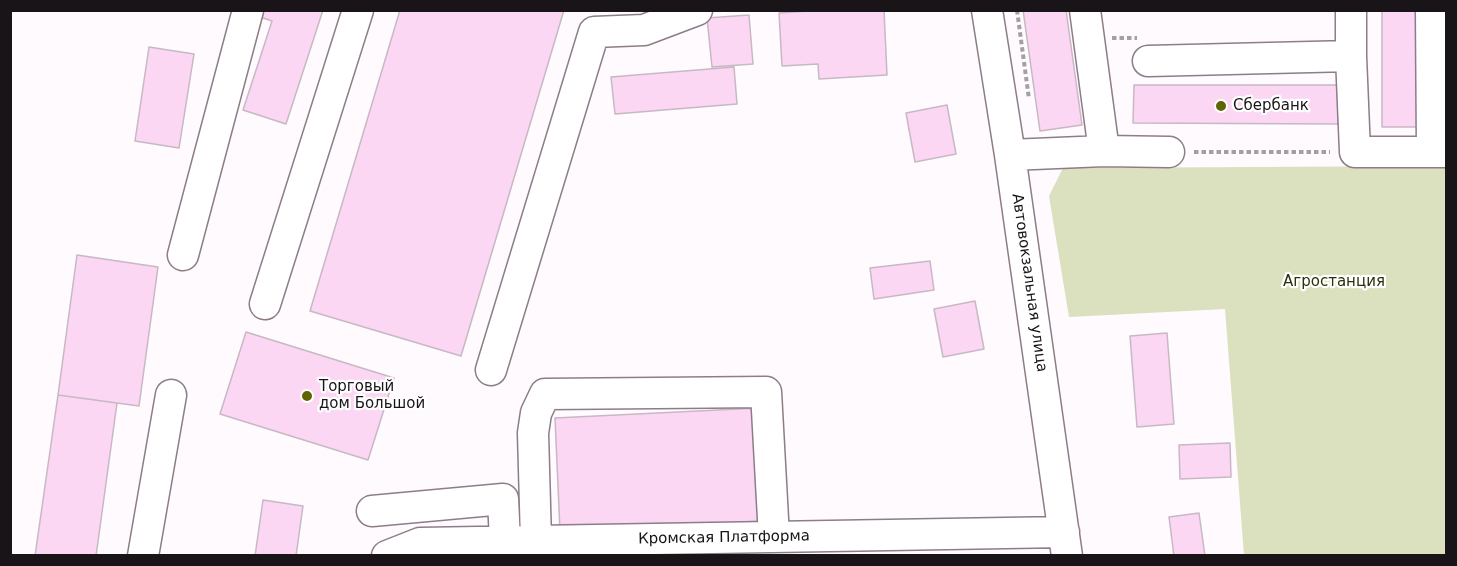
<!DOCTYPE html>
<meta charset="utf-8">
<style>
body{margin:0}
#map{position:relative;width:1457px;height:566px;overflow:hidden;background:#fefafd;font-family:"DejaVu Sans",sans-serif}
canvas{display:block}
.frame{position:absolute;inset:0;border:12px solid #191418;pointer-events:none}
</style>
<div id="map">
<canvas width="1457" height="566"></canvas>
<div class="frame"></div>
</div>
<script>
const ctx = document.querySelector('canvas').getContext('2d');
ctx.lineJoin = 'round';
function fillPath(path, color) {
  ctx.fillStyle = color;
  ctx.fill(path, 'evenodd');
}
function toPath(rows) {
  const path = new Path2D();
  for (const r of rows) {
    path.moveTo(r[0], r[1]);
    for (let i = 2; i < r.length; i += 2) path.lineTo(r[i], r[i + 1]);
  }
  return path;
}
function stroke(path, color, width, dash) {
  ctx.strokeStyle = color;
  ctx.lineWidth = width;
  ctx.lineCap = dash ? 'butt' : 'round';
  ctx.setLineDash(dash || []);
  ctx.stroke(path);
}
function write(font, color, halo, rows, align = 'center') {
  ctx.font = font + ' "DejaVu Sans",sans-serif';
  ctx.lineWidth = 4.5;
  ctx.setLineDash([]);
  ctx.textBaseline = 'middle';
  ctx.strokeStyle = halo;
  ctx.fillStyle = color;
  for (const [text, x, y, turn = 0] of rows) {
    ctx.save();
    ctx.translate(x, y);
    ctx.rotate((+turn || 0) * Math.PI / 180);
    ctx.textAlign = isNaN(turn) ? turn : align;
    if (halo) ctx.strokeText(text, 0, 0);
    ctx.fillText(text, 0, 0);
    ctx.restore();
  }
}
fillPath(toPath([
 [1446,166,1446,555,1244,555,1225,309,1069,317,1049,196,1063,168]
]), '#dbe0be');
const building = toPath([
 [262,10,323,10,286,124,243,110,272,21,260,17,262,10],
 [400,10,564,10,461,356,310,311,400,10],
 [823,10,884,10,887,75,819,79,818,64,782,66,779,13,823,10],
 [1023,10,1066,10,1082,125,1040,131,1023,10],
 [1382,10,1422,10,1422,127,1382,127,1382,10],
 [749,15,753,64,712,67,707,18,749,15],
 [149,47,194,54,179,148,135,141,149,47],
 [734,67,737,104,615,114,611,77,734,67],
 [1134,85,1339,85,1338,124,1133,123,1134,85],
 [947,105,956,154,915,162,906,113,947,105],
 [77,255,158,267,139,406,58,395,77,255],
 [930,261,934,290,874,299,870,268,930,261],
 [975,301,984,349,943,357,934,309,975,301],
 [246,332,394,378,368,460,220,414,246,332],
 [1167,333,1174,424,1137,427,1130,336,1167,333],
 [58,395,117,403,96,556,35,556,58,395],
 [759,408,764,521,560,531,555,418,759,408],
 [1230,443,1231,477,1180,479,1179,445,1230,443],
 [263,500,303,506,296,556,255,556,263,500],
 [1199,513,1205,556,1174,556,1169,517,1199,513]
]);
fillPath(building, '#fbd7f3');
stroke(building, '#c8b8c4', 1.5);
const minor = toPath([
 [987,10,1010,155,1067,556],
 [1085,10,1104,151],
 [1431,10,1432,151],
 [1351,56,1351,10],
 [1148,61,1351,56,1355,152,1446,152],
 [1010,155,1104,151,1169,152],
 [183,255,248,10],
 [265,304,358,10],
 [491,370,594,32,644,30,697,10],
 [372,511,503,499,505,541],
 [536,541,533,433,536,413,545,394,766,392,774,537],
 [143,556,171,395],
 [387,556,420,543,1064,532]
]);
stroke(minor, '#8c7d88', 33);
stroke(toPath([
 [1017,10,1029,99],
 [1112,38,1137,38],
 [1194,152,1330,152]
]), '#a39fa2', 4, [4.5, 3]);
stroke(minor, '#fff', 30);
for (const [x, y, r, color] of [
 [1221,106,6,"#5f6502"],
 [307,396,6,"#5f6502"]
]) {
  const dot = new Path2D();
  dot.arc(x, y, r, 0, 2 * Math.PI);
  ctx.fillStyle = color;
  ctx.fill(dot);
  stroke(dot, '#fff', 2);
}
write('15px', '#191418', '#fff', [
 ["Сбербанк",1233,106],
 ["Торговый",319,387],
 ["дом Большой",319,404]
], 'left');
write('15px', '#2c2f07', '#fff', [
 ["Агростанция",1334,282]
]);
write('15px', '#191418', '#fff', [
 ["Автовокзальная улица",1029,283,82],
 ["Кромская Платформа",724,538,-1]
]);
</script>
